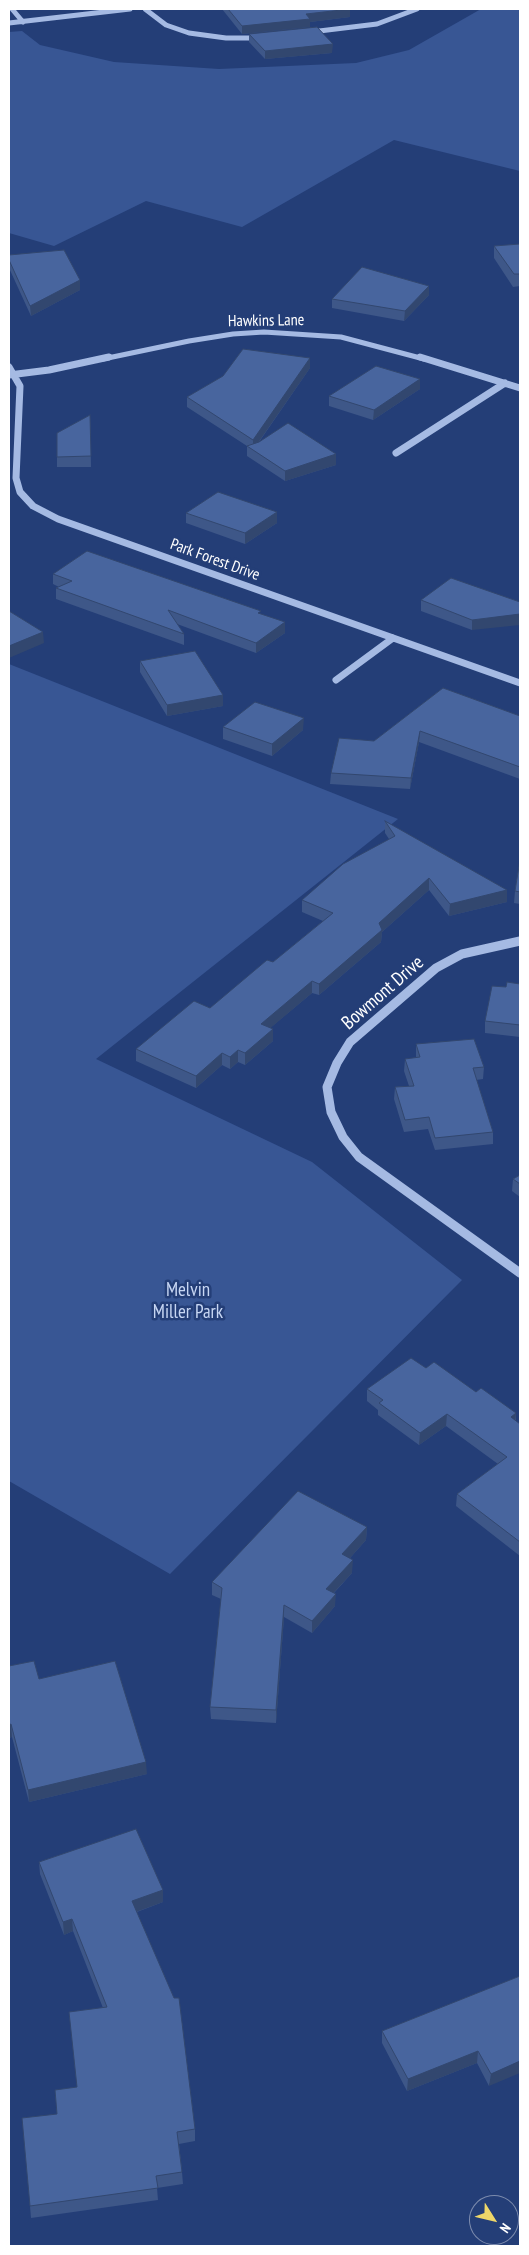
<!DOCTYPE html>
<style>
body{margin:0}
#map{position:relative;width:529px;height:2255px;overflow:hidden;background:#243e77;font-family:"PT Sans Narrow",sans-serif}
canvas{display:block}
.frame{position:absolute;inset:0;border:10px solid #fff;pointer-events:none}
.north{position:absolute;left:469px;top:2195px;width:50px;height:50px;box-sizing:border-box;background:#243e77;border:1px solid #7c8bad;border-radius:50%;rotate:126deg;font-size:14px;font-weight:700;line-height:20px;text-align:center;color:#fff}
.north::after{content:'';display:block;margin:auto;width:18px;height:22px;background:#edd669;clip-path:polygon(50% 0,100% 100%,50% 72%,0 100%)}
</style>
<div id="map">
<canvas width="529" height="2255"></canvas>
<div class="frame"></div>
<div class="north">N</div>
</div>
<script>
const ctx = document.querySelector('canvas').getContext('2d');
ctx.lineJoin = 'round';
function fillPath(path, color) {
  ctx.fillStyle = color;
  ctx.fill(path, 'evenodd');
}
function toPath(rows) {
  const path = new Path2D();
  for (const r of rows) {
    path.moveTo(r[0], r[1]);
    for (let i = 2; i < r.length; i += 2) path.lineTo(r[i], r[i + 1]);
  }
  return path;
}
function stroke(path, color, width, dash) {
  ctx.strokeStyle = color;
  ctx.lineWidth = width;
  ctx.lineCap = dash ? 'butt' : 'round';
  ctx.setLineDash(dash || []);
  ctx.stroke(path);
}
function write(font, color, halo, rows, align = 'center') {
  ctx.font = font + ' "PT Sans Narrow",sans-serif';
  ctx.lineWidth = 5;
  ctx.setLineDash([]);
  ctx.textBaseline = 'middle';
  ctx.strokeStyle = halo;
  ctx.fillStyle = color;
  for (const [text, x, y, turn = 0] of rows) {
    ctx.save();
    ctx.translate(x, y);
    ctx.rotate((+turn || 0) * Math.PI / 180);
    ctx.textAlign = isNaN(turn) ? turn : align;
    if (halo) ctx.strokeText(text, 0, 0);
    ctx.fillText(text, 0, 0);
    ctx.restore();
  }
}
fillPath(toPath([
 [481,9,520,9,520,171,394,140,242,227,146,201,54,246,9,233,9,32,22,31,40,45,114,62,219,69,356,63,409,50],
 [9,664,398,819,96,1059,312,1162,462,1280,170,1574,9,1481]
]), '#385694');
stroke(toPath([
 [12,9,23,22],
 [145,9,166,25,189,33,226,38,261,38],
 [9,23,130,9],
 [311,32,377,24,417,9],
 [103,359,189,341,233,334,264,332,341,337,424,359]
]), '#a5bae3', 5);
stroke(toPath([
 [420,357,520,388],
 [9,367,20,386,16,478,20,492,33,506,58,519,520,683],
 [9,375,49,370,109,357],
 [396,453,505,383],
 [336,680,393,638]
]), '#a5bae3', 7);
stroke(toPath([
 [520,941,462,954,436,968,350,1042,337,1063,327,1087,331,1112,343,1137,359,1157,520,1273]
]), '#a5bae3', 9);
fillPath(toPath([
 [222,9,350,9,350,17,310,22,310,27,242,34],
 [249,34,332,53,265,59,249,42],
 [520,244,520,286,513,287,494,258,494,246],
 [9,255,80,290,31,316,9,268],
 [429,295,404,321,332,308,332,299],
 [310,358,310,368,259,442,336,454,336,465,285,481,247,456,247,446,187,407,187,397],
 [420,389,373,420,329,406,329,396],
 [90,415,91,467,57,467,57,457],
 [277,512,277,523,245,544,186,523,186,513],
 [53,574,261,614,285,633,256,653,177,624,184,634,184,645,56,599,56,588,59,587,53,584],
 [421,600,520,602,472,630,421,611],
 [140,661,223,706,167,716,140,672],
 [443,688,520,716,520,779,419,742,410,789,330,784,331,773,374,741],
 [223,727,303,730,272,756,223,739],
 [385,821,507,902,449,916,429,890,382,932,381,942,319,995,312,993,270,1028,273,1041,245,1065,238,1062,230,1069,222,1065,196,1088,136,1061,136,1049,210,1008,273,962,323,921,302,912,302,900,389,839,385,833],
 [520,860,520,904,514,903,515,891],
 [520,984,520,1037,485,1033,485,1021,506,987],
 [416,1044,484,1067,483,1079,476,1080,493,1132,493,1144,435,1150,428,1129,404,1132,394,1099,395,1087,409,1086,404,1071,405,1059,416,1058],
 [520,1175,520,1197,512,1191,513,1179],
 [426,1368,476,1392,516,1413,516,1421,520,1424,520,1556,456,1506,457,1494,498,1464,446,1426,419,1445,378,1415,378,1410,367,1401,367,1389],
 [367,1527,366,1540,350,1558,352,1573,334,1593,335,1606,312,1633,284,1617,276,1723,211,1719,210,1707,221,1599,212,1595,212,1582],
 [9,1666,39,1679,147,1774,29,1802,12,1737,9,1738],
 [39,1862,163,1890,163,1902,137,1912,195,2129,195,2141,179,2144,182,2172,183,2184,157,2188,158,2200,31,2218,30,2206,57,2114,77,2087,103,2008,73,1931,64,1935,40,1874],
 [520,1976,489,2086,477,2063,407,2091,382,2043,382,2031]
]), '#3e5788');
fillPath(toPath([
 [81,9,94,9,81,10],
 [350,9,350,17,310,22,310,27,242,34,242,26,306,14],
 [333,44,332,53,265,59,265,51],
 [80,280,80,290,31,316,30,306],
 [429,286,429,295,404,321,405,311],
 [310,358,310,368,253,450,253,440],
 [420,379,420,389,373,420,374,410],
 [336,454,336,465,285,481,285,471],
 [277,512,277,523,245,544,245,533],
 [520,614,520,625,472,630,472,620],
 [285,622,285,633,256,653,256,643],
 [43,632,44,643,9,658,9,646],
 [223,695,223,706,167,716,167,705],
 [304,718,303,730,272,756,272,744],
 [420,731,419,742,410,789,411,778],
 [429,878,429,890,382,932,381,942,319,995,319,984,379,923],
 [507,890,507,902,449,916,450,904],
 [312,981,312,993,261,1036,261,1024],
 [273,1029,273,1041,245,1065,245,1053],
 [238,1050,238,1062,230,1069,230,1057],
 [222,1053,222,1065,196,1088,196,1076],
 [516,1413,515,1426,511,1417],
 [447,1414,446,1426,419,1445,420,1433],
 [367,1527,366,1540,342,1567,342,1554],
 [353,1560,352,1573,326,1601,326,1589],
 [336,1594,335,1606,312,1633,312,1621],
 [284,1605,284,1617,276,1723,276,1710],
 [11,1724,12,1737,9,1738,9,1725],
 [146,1762,147,1774,29,1802,28,1790],
 [163,1890,163,1902,133,1913,132,1901],
 [72,1919,73,1931,64,1935,63,1922],
 [478,2051,477,2063,407,2091,408,2079],
 [520,2061,520,2073,489,2086,491,2074]
]), '#32476f');
const building = toPath([
 [228,9,350,9,306,14,310,19,242,26,228,9],
 [317,27,333,44,265,51,249,34,317,27],
 [520,244,520,274,514,274,494,246,520,244],
 [64,250,80,280,30,306,9,260,9,255,64,250],
 [362,267,429,286,405,311,332,299,362,267],
 [243,349,310,358,253,440,187,397,223,376,243,349],
 [376,366,420,379,374,410,329,396,376,366],
 [90,415,91,456,57,457,57,433,90,415],
 [288,423,336,454,285,471,247,446,259,442,288,423],
 [218,492,277,512,245,533,186,513,218,492],
 [87,551,261,611,258,613,285,622,256,643,168,610,184,634,56,588,72,581,53,574,87,551],
 [451,578,520,602,520,614,472,620,421,600,451,578],
 [9,611,43,632,9,646,9,611],
 [195,651,223,695,167,705,140,661,195,651],
 [443,688,520,716,520,767,420,731,411,778,331,773,339,738,374,741,443,688],
 [255,702,304,718,272,744,223,727,255,702],
 [385,821,507,890,450,904,429,878,379,923,382,930,319,984,312,981,261,1024,273,1029,245,1053,238,1050,230,1057,222,1053,196,1076,136,1049,194,1001,210,1008,267,960,273,962,333,913,302,900,343,864,395,836,385,821],
 [520,860,520,892,515,891,520,860],
 [507,982,520,984,520,1025,485,1021,492,986,506,987,507,982],
 [474,1039,484,1067,473,1068,493,1132,435,1138,429,1117,405,1120,395,1087,414,1086,405,1059,420,1057,416,1044,474,1039],
 [520,1175,520,1184,513,1179,520,1175],
 [411,1358,426,1368,434,1362,476,1392,481,1388,516,1413,511,1417,520,1424,520,1542,457,1494,507,1457,447,1414,420,1433,379,1403,383,1400,367,1389,411,1358],
 [298,1491,367,1527,342,1554,353,1560,326,1589,336,1594,312,1621,284,1605,276,1710,210,1707,222,1588,212,1582,298,1491],
 [34,1661,39,1679,115,1661,146,1762,28,1790,11,1724,9,1725,9,1666,34,1661],
 [136,1829,163,1890,132,1901,174,1998,179,1998,195,2129,177,2132,182,2172,156,2176,158,2188,30,2206,22,2118,57,2114,55,2090,77,2087,69,2012,107,2007,72,1919,63,1922,39,1862,136,1829],
 [520,1976,520,2061,491,2074,478,2051,408,2079,382,2031,520,1976]
]);
fillPath(building, '#48659e');
stroke(building, '#32476f', 1);
write('16px', '#fff', '#243e77', [
 ["Hawkins Lane",266,321,-1],
 ["Park Forest Drive",215,560,20]
]);
write('19px', '#fff', '#243e77', [
 ["Bowmont Drive",383,993,-41]
]);
write('19px', '#c7d6f3', '#243e77', [
 ["Melvin",188,1291],
 ["Miller Park",188,1313]
]);
</script>
